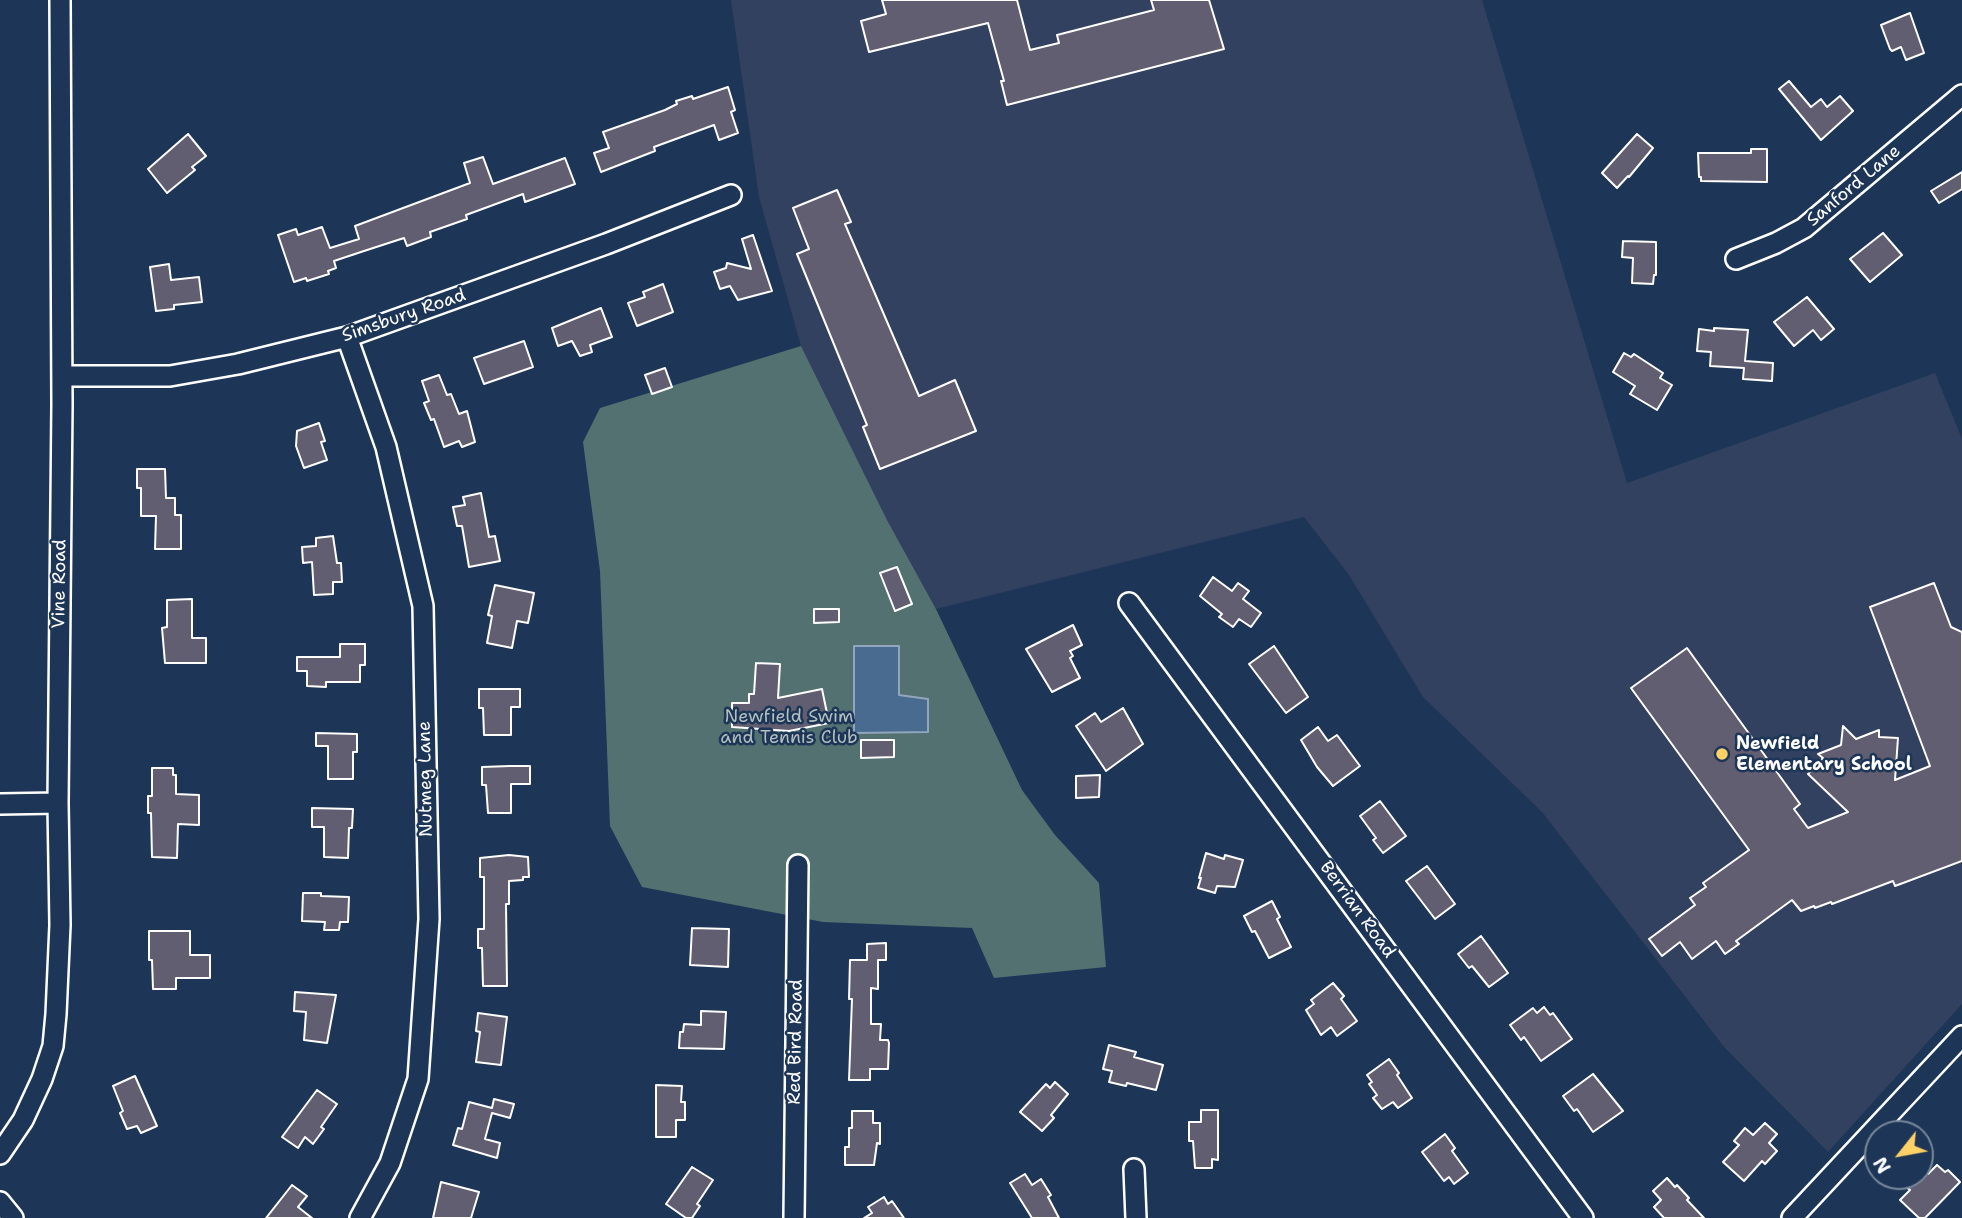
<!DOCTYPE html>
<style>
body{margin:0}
#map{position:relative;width:1962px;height:1218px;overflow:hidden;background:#1d3557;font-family:"Shantell Sans",sans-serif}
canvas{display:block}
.north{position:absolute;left:1864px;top:1120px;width:70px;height:70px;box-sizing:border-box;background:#1d3557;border:2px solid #77869a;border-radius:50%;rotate:239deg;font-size:19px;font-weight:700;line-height:28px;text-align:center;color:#fff}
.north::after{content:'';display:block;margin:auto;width:24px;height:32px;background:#ffd166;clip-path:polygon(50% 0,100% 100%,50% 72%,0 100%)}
</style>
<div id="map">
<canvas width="1962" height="1218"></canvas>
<div class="north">N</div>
</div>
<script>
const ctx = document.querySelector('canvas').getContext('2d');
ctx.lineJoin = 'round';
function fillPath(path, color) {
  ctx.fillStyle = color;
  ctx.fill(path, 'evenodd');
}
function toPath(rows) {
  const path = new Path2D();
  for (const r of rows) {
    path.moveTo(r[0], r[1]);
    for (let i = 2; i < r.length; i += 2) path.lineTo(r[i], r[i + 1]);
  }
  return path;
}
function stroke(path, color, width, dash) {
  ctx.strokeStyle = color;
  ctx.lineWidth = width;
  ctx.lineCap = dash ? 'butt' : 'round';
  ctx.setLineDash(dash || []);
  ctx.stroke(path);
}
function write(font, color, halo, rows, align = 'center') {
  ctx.font = font + ' "Shantell Sans",sans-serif';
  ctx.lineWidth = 5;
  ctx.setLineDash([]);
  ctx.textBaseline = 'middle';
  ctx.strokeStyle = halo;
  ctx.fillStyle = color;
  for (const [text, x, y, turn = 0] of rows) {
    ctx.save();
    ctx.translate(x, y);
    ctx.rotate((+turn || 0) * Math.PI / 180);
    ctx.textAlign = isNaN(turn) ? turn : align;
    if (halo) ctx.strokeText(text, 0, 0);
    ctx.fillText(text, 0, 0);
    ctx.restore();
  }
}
fillPath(toPath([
 [731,0,1482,0,1627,483,1935,373,1962,439,1962,1004,1828,1152,1725,1048,1542,812,1423,697,1349,575,1304,517,936,609,887,520,801,346,759,197]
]), '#32415f');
fillPath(toPath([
 [801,346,887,520,936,609,1022,790,1055,835,1099,883,1106,967,994,978,972,928,823,922,642,887,610,826,600,571,583,442,600,408]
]), '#537170');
const water = toPath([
 [854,646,899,646,899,695,928,699,928,732,854,733,854,646]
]);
fillPath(water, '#486b8f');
stroke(water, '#91a6bc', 2);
const building = toPath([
 [882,0,1017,0,1030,50,1059,43,1057,35,1154,10,1151,0,1209,0,1224,49,1007,105,1001,81,1004,81,988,23,869,52,861,21,886,14,882,0],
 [1910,13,1924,53,1906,60,1901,47,1892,51,1890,49,1881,25,1910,13],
 [1789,81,1811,107,1821,99,1827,107,1840,96,1853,111,1821,140,1779,89,1789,81],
 [728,87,735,110,731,112,738,133,719,140,714,125,654,147,655,151,601,172,594,153,609,148,603,132,665,110,677,104,676,101,692,96,693,99,728,87],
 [188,134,206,156,192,167,195,170,167,193,148,169,188,134],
 [1637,134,1653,148,1629,177,1628,176,1617,188,1602,173,1637,134],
 [1751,149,1767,149,1767,182,1701,181,1701,177,1699,177,1698,153,1751,153,1751,149],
 [483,157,493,184,565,158,575,184,525,202,523,194,466,215,467,219,430,232,431,237,407,246,404,238,364,251,334,261,336,268,328,271,329,274,307,281,306,278,294,282,278,235,296,229,298,235,322,227,330,248,359,239,355,226,470,183,464,163,483,157],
 [1962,172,1962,189,1939,203,1931,191,1962,172],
 [837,190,851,222,845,224,919,396,955,380,976,431,880,469,863,427,867,425,797,254,809,249,793,208,837,190],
 [1883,233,1902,255,1870,282,1850,259,1883,233],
 [753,235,772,291,738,300,730,286,720,289,714,272,726,268,727,263,751,269,742,239,753,235],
 [1623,241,1656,242,1656,275,1654,275,1653,284,1632,283,1633,258,1622,257,1623,241],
 [169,264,171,280,199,277,202,302,174,305,174,309,156,311,150,267,169,264],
 [663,284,673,312,637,326,628,303,645,297,643,292,663,284],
 [1807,297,1834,329,1821,340,1813,330,1794,346,1774,322,1807,297],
 [601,308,612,337,590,345,592,352,580,356,572,341,558,346,552,328,601,308],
 [1714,328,1748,330,1745,361,1773,363,1772,381,1743,379,1744,368,1710,366,1711,352,1697,351,1699,329,1714,331,1714,328],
 [524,341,533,367,484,384,474,358,524,341],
 [1624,353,1631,357,1634,354,1663,373,1660,378,1672,385,1657,410,1630,394,1635,386,1613,372,1624,353],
 [665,368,672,387,652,394,645,375,665,368],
 [439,375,447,395,451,394,459,414,467,411,475,442,462,447,459,441,444,447,434,419,431,420,424,403,429,401,422,381,439,375],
 [319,423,325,441,321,442,327,460,304,468,296,446,297,431,319,423],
 [137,469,165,469,166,498,175,498,175,515,181,515,181,549,155,549,156,516,141,516,141,488,137,488,137,469],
 [481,493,489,537,495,536,500,561,469,567,462,526,457,526,453,507,465,505,463,497,481,493],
 [333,536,337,563,341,563,342,582,333,582,333,594,314,595,312,562,303,563,302,547,316,546,316,538,333,536],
 [897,567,912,604,895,611,880,573,897,567],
 [1213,577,1232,591,1238,583,1249,591,1243,599,1261,613,1251,627,1239,619,1233,627,1219,617,1222,614,1200,596,1213,577],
 [1934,583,1951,627,1962,632,1962,861,1895,886,1893,881,1832,904,1831,902,1815,908,1814,906,1801,911,1792,900,1736,941,1739,944,1725,954,1716,941,1692,959,1680,942,1662,956,1649,939,1695,905,1690,898,1706,887,1703,883,1749,850,1631,688,1687,648,1800,804,1794,809,1808,828,1848,812,1808,774,1823,758,1818,754,1841,745,1843,726,1856,739,1879,730,1879,737,1898,738,1895,780,1930,766,1870,607,1934,583],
 [495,585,534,593,528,623,517,621,512,648,487,643,492,616,488,615,495,585],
 [192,599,192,638,206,638,206,663,165,663,162,628,167,627,167,600,192,599],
 [814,609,839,609,839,622,814,623,814,609],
 [1073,625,1082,645,1070,651,1073,656,1070,658,1080,678,1052,692,1026,649,1073,625],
 [340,644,365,644,365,665,360,665,360,682,326,682,326,687,307,686,307,671,297,671,297,657,340,657,340,644],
 [1274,646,1308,697,1286,713,1249,664,1274,646],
 [756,663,780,664,778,698,822,689,829,723,789,731,732,727,732,703,749,703,749,694,754,694,756,663],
 [479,689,520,689,520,707,511,707,511,735,484,735,483,708,479,708,479,689],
 [1123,708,1143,744,1106,771,1076,726,1095,713,1101,722,1123,708],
 [1318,727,1328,741,1337,735,1360,766,1333,786,1317,767,1301,740,1318,727],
 [316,733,357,734,357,752,353,752,353,779,328,779,328,746,316,746,316,733],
 [861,740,894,740,894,757,861,758,861,740],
 [510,766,530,766,530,784,511,784,511,813,488,813,486,785,482,785,482,767,510,766],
 [152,768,173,768,173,775,176,775,176,794,199,795,199,825,178,824,177,858,152,857,151,813,148,813,148,796,152,796,152,768],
 [1100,775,1099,797,1076,798,1076,776,1100,775],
 [1380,801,1406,836,1383,853,1373,840,1376,838,1360,816,1380,801],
 [312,808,353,809,352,828,349,828,348,858,324,857,324,827,312,827,312,808],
 [1206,853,1224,859,1225,855,1243,860,1235,887,1217,886,1215,893,1198,888,1201,878,1199,878,1206,853],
 [509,855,528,857,529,877,523,877,523,880,509,881,509,904,506,904,507,986,483,986,482,948,478,948,478,929,484,929,484,877,480,877,480,858,509,855],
 [1427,866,1455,904,1435,919,1406,881,1427,866],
 [303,893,321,893,321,896,349,897,348,922,340,922,339,930,324,930,325,922,302,921,303,893],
 [1272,901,1280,917,1277,919,1291,947,1269,958,1255,931,1252,932,1244,916,1272,901],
 [692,928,729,929,728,967,690,965,692,928],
 [149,931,190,931,190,955,210,955,210,978,176,978,176,989,153,989,152,960,149,960,149,931],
 [1481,936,1508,973,1489,987,1472,966,1469,968,1458,954,1481,936],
 [886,943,886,960,878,960,878,989,871,988,871,1024,881,1024,880,1040,888,1040,889,1043,888,1069,870,1069,870,1080,849,1080,852,999,849,999,850,960,867,960,867,944,886,943],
 [1333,983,1344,996,1341,999,1357,1021,1337,1036,1331,1027,1321,1035,1306,1010,1314,1004,1311,1000,1333,983],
 [295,992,336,995,327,1043,304,1040,306,1012,294,1011,295,992],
 [1544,1007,1550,1015,1553,1013,1572,1039,1541,1061,1524,1037,1521,1040,1510,1025,1533,1008,1537,1013,1544,1007],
 [701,1011,726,1012,724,1049,679,1048,680,1032,683,1032,684,1024,701,1025,701,1011],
 [478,1013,507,1017,501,1065,476,1062,480,1032,476,1031,478,1013],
 [1109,1045,1136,1052,1134,1057,1163,1065,1156,1090,1127,1083,1126,1086,1109,1082,1112,1071,1103,1069,1109,1045],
 [1389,1059,1399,1073,1397,1075,1412,1098,1398,1108,1393,1102,1382,1109,1373,1098,1377,1095,1369,1084,1372,1082,1367,1075,1389,1059],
 [1593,1074,1623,1111,1593,1132,1577,1109,1574,1111,1563,1096,1593,1074],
 [135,1076,157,1126,141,1133,137,1126,127,1129,120,1113,123,1111,113,1086,135,1076],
 [1055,1082,1068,1094,1051,1115,1054,1118,1042,1131,1020,1112,1046,1084,1050,1088,1055,1082],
 [656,1085,682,1086,681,1102,685,1102,685,1120,676,1120,676,1137,656,1137,656,1085],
 [317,1090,337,1104,321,1127,324,1129,313,1144,305,1137,298,1148,282,1137,317,1090],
 [494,1099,514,1104,510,1118,492,1113,485,1139,500,1143,497,1158,453,1145,458,1128,462,1129,469,1102,492,1108,494,1099],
 [1201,1110,1218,1110,1218,1160,1212,1159,1212,1168,1195,1168,1193,1141,1189,1141,1189,1122,1201,1122,1201,1110],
 [852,1111,873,1111,873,1123,880,1123,880,1144,877,1143,874,1165,845,1165,845,1147,849,1147,849,1128,852,1128,852,1111],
 [1765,1123,1777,1134,1769,1143,1777,1151,1765,1164,1762,1161,1744,1181,1723,1162,1739,1145,1734,1141,1745,1128,1753,1135,1765,1123],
 [1445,1134,1455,1148,1452,1151,1468,1173,1454,1184,1449,1177,1444,1181,1422,1152,1445,1134],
 [1937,1165,1945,1172,1948,1170,1960,1182,1925,1218,1919,1218,1900,1200,1910,1190,1904,1185,1913,1176,1920,1176,1921,1167,1928,1174,1937,1165],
 [692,1167,713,1180,697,1204,700,1206,692,1218,686,1218,666,1204,692,1167],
 [1025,1174,1032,1185,1041,1179,1051,1195,1048,1197,1059,1218,1032,1218,1010,1183,1025,1174],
 [1667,1178,1675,1187,1677,1185,1689,1198,1687,1200,1704,1218,1664,1218,1654,1207,1661,1200,1653,1191,1667,1178],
 [441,1182,479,1192,471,1218,433,1218,441,1182],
 [292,1185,307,1196,298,1207,312,1218,266,1218,292,1185],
 [884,1197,888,1204,892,1201,904,1218,864,1218,872,1213,868,1207,884,1197]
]);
fillPath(building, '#625e71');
stroke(building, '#fff', 2);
const minor = toPath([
 [1736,259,1776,243,1804,228,1962,95],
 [347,337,386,447,423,606,429,919,418,1079,390,1163,360,1218],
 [62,376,170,376,238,364,347,337,606,244,731,195],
 [1129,603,1583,1218],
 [0,804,58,803],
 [0,1154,23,1120,42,1079,53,1046,56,1014,60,925,58,803,62,404,60,0],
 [1134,1169,1136,1218],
 [0,1202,13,1218],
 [794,1218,798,865],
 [1792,1218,1962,1036]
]);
stroke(minor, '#fff', 24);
stroke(minor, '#1d3557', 19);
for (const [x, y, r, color] of [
 [1722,754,7,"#ffd166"]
]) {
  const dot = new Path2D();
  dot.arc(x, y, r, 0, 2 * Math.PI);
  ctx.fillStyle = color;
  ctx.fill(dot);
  stroke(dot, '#1d3557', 2.5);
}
write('18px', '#fff', '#1d3557', [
 ["Sanford Lane",1854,186,-40],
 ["Simsbury Road",404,316,-19],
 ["Vine Road",60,584,-89],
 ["Nutmeg Lane",426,779,-91],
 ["Berrian Road",1357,910,54],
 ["Red Bird Road",796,1042,-89]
]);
write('18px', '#b2bfbf', '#1d3557', [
 ["Newfield Swim",789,717],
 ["and Tennis Club",789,738]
]);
write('bold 18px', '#fff', '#1d3557', [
 ["Newfield",1736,744],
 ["Elementary School",1736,765]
], 'left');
</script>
